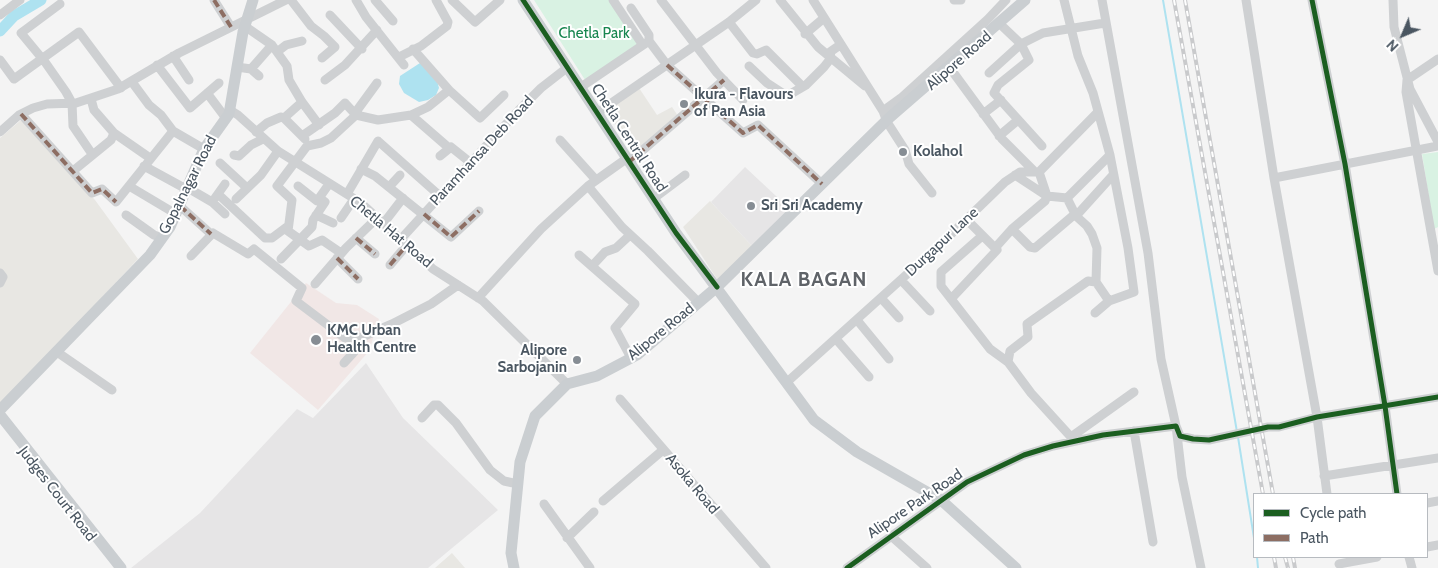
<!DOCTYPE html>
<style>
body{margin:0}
#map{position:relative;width:1438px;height:568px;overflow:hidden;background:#f4f4f4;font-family:Cabin,sans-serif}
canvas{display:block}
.legend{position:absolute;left:1253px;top:493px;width:175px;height:65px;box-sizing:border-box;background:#fff;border:1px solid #b7bbc0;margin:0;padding:6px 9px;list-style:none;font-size:15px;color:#4a5661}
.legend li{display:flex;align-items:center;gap:10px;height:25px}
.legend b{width:25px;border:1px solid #b7bbc0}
.north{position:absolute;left:1378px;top:10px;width:50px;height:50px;-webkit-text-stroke:4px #fff;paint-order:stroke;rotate:225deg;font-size:14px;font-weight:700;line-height:20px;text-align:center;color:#4a5661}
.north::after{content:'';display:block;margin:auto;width:18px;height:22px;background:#4a5661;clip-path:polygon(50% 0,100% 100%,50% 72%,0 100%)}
</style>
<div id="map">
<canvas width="1438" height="568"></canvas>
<ul class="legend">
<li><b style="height:6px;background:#1b5e20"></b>Cycle path</li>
<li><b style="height:6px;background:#8d6e63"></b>Path</li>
</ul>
<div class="north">N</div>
</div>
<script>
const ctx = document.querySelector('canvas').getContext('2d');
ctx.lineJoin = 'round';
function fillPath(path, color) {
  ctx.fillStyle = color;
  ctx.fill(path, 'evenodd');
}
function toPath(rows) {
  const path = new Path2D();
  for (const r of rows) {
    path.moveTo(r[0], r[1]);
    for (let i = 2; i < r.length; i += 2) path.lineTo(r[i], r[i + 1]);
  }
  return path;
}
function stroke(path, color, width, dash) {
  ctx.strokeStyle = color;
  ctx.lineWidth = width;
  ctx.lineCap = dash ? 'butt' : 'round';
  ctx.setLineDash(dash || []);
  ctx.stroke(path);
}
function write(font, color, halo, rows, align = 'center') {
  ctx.font = font + ' Cabin,sans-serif';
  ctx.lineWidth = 4;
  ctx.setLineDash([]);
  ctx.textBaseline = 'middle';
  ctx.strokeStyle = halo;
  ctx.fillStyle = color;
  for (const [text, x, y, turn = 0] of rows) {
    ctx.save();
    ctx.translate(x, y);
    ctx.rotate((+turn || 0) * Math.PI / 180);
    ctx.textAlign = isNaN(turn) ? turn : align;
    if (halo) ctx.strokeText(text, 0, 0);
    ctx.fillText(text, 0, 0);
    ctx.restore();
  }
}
fillPath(toPath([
 [639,88,657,115,672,107,678,116,634,153,606,110],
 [21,120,95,200,138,259,0,406,0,138],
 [710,201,753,247,719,282,683,227],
 [452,553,465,568,435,568]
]), '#e8e7e3');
fillPath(toPath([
 [745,167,791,210,753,247,711,202],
 [366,363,403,418,498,510,428,568,131,568,200,513,297,409,313,418]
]), '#e6e5e6');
fillPath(toPath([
 [306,283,336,303,357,305,379,319,369,351,318,410,250,353]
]), '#f1e7e6');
fillPath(toPath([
 [534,0,611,0,640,43,587,83],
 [1438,152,1438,227,1434,229,1422,154]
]), '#d9f2e3');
fillPath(toPath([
 [420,63,436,77,439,88,436,95,428,100,419,102,404,93,399,84,400,76]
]), '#aee2f0');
stroke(toPath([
 [1163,0,1237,432],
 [1238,437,1254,538],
 [1257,557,1258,568]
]), '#aee2f0', 2);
stroke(toPath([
 [0,31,14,16,41,0]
]), '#aee2f0', 11);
stroke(toPath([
 [214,0,231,27],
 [291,0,311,26,324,36,335,47,322,58],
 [356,0,366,17,404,65],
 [375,0,393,21],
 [452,0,475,22,500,0],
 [613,0,642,44],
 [661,0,717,73,743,100],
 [780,0,818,47,865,86],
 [813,0,883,111,887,122,905,150,909,164,932,193],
 [954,0,961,0],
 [1064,0,1078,56,1093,93,1110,155,1128,248,1134,292,1109,301],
 [1102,0,1148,253,1161,359,1176,426,1182,477,1201,568],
 [1246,0,1274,178,1317,417,1327,494],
 [1312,0,1345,164,1385,406,1397,494],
 [1393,0,1394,27,1410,89,1438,142],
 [60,4,21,33,45,62,66,92,72,103,73,126,92,154],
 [0,15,20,0],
 [330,15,362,49],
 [729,22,753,53,757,54,766,50,802,86],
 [1001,25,1021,44,1029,60,998,85,994,93,1042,146],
 [246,27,272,45,287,66,289,80,302,102,319,125],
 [805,34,824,18],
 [649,41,667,65,743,133,758,125,822,184],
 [413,49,449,90],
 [277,52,286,45,302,41],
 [173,56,189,80],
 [399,57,421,46,447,26,448,22,436,0],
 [0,60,14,79,79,32,121,88],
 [157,65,190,108,219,83],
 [749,66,767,83,787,96,806,85,824,67,831,58,830,52,840,45],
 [237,67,251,69,272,45],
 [950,68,1002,139,1034,171],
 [251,69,259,76],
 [989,73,1021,44,1043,33,1105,23],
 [325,80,345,65,377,30],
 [1407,80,1406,92,1438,271],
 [1407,80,1438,59],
 [132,82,149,105,161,115,173,131],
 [581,87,649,41,649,35,631,8],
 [207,93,225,117],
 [91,99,94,110,114,133,150,158],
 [230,110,238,115,278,151,361,203,433,269,483,301,567,384],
 [883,111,901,98,988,19,1006,0],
 [597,113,729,22,756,0],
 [21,114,92,193,102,189,116,202,173,131,204,149],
 [983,114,1001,100],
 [411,115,449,148],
 [284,118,305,139],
 [0,132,19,115,33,108,47,104,76,103,118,89,179,53,286,0],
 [256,132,267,123,281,117,284,118,302,102],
 [302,136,335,113,345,103,356,115,378,120,411,115,428,107,449,90,480,118,504,95],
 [999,136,1018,120],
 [560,140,596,180],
 [234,155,239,156,251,145,263,139],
 [440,156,451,147,471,163],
 [629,162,724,80],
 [220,163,246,187],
 [144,166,188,190],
 [361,169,375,176,451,237,479,211],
 [73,171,111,140,114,133],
 [1039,172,1098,112],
 [1015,175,1047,196,1067,198],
 [1274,178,1438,146],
 [129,186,176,214],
 [298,186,317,201,329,184],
 [588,186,622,227,648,251,698,302],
 [389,187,400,175],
 [188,188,212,202,225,214],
 [347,194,378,141,440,196],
 [219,195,265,238,272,238,288,226],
 [215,198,225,184],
 [236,199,261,175,278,151],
 [653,199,685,175],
 [180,206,211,234],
 [126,215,154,235,162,238],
 [316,215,333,223],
 [1076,216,1113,175],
 [341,218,354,199],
 [383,224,403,198],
 [1012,229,1030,247,1035,248,1075,214],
 [982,236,941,272,941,286,990,349,1008,362],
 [356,238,375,254],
 [400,240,519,110,541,88,568,67],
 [995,248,1012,229,1045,201,1047,196,1039,172],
 [341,253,322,240,309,246,288,231,292,200,277,186,307,146,321,143,331,138,356,115,358,109,377,83],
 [579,255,635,304,615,328,631,358],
 [191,256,213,233,248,254,254,249,302,288,296,301,345,338,362,337,392,324,431,304,458,285],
 [337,258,358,279],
 [281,259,312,227,313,220,325,202,320,198],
 [390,265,406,246],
 [592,266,605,252,616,248,630,235],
 [0,273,3,277,0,283],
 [901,280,930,311],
 [1096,282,1097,248,1092,234,1087,226,1076,216,1067,198,1110,155],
 [315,284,346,248,377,218],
 [478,298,541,229,588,186,626,159],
 [881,298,899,318],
 [951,299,997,250,967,220],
 [1095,313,1109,301,1096,282,1088,281,1027,324,1028,337,1010,351,1008,362,1031,393,1071,437,1134,392],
 [857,320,889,359],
 [836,339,869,377],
 [57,352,112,390],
 [344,363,355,351,357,338],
 [786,383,945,240,1005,182,1020,172,1039,172],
 [620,399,766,568],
 [422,418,434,405,438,405,456,423,490,470,504,481,518,484],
 [1134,431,1153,542],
 [1324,476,1438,458],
 [603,501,663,450],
 [1427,503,1438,501],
 [544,504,590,568],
 [891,536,927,568],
 [567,538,594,512],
 [1427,547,1438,545],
 [1409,557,1412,568],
 [1339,564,1377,557],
 [847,568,967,482,1024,455,1053,446,1103,435,1176,426,1180,436,1193,439,1209,440,1268,427,1279,427,1317,417,1438,397]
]), '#ced0d2', 9);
stroke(toPath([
 [523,0,676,233,814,420,857,452,941,500,1016,568],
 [0,410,150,255,170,227,204,149,229,114,243,32,253,0],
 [0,415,121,568],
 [514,568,511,553,520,462,535,416,567,384,597,376,637,355,717,287,889,118,1025,0]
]), '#caced1', 11);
const rail = toPath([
 [1174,0,1263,494],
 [1185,0,1273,494],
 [1274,557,1276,568],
 [1285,557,1288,568],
 [1293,557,1295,568]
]);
stroke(rail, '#c9cacc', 4);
stroke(rail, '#fff', 2, [5.5]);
stroke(toPath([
 [214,0,231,27],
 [667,65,743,133,758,125,822,184],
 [21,114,92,193,102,189,116,202],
 [629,162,724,80],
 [180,206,211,234],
 [424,214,451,237,479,211],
 [356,238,375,254],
 [337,258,358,279],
 [390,265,406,246]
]), '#8d6e63', 4, [8, 4]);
stroke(toPath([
 [523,0,676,233,717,287],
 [1312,0,1345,164,1385,406,1397,494],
 [847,568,967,482,1024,455,1053,446,1103,435,1176,426,1180,436,1193,439,1209,440,1268,427,1279,427,1317,417,1438,397]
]), '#1b5e20', 5);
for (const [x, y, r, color] of [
 [684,104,5,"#868d94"],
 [903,152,5,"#868d94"],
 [751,206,5,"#868d94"],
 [316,340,6,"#868d94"],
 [577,360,5,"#868d94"]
]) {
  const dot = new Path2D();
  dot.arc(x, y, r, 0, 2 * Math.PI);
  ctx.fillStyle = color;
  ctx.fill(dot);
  stroke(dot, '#fff', 2);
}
write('15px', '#17864f', '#fff', [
 ["Chetla Park",594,34]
]);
write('15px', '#4a5661', '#fff', [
 ["Alipore Road",959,61,-41],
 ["Chetla Central Road",629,138,57],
 ["Paramhansa Deb Road",482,151,-47],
 ["Gopalnagar Road",188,185,-63],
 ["Chetla Hat Road",391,232,40],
 ["Durgapur Lane",942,242,-43],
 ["Alipore Road",661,332,-39],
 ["Asoka Road",692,484,50],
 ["Judges Court Road",57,494,52],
 ["Alipore Park Road",915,504,-34]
]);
write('bold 15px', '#4a5661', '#fff', [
 ["Ikura - Flavours",694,95],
 ["of Pan Asia",694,112],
 ["Kolahol",913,152],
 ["Sri Sri Academy",761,206],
 ["KMC Urban",327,331],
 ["Health Centre",327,348],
 ["Alipore",567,351,"right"],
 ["Sarbojanin",567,368,"right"]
], 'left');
ctx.letterSpacing = '1px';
write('bold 20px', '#5f6368', '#fff', [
 ["KALA BAGAN",804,280]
]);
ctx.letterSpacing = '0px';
</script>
